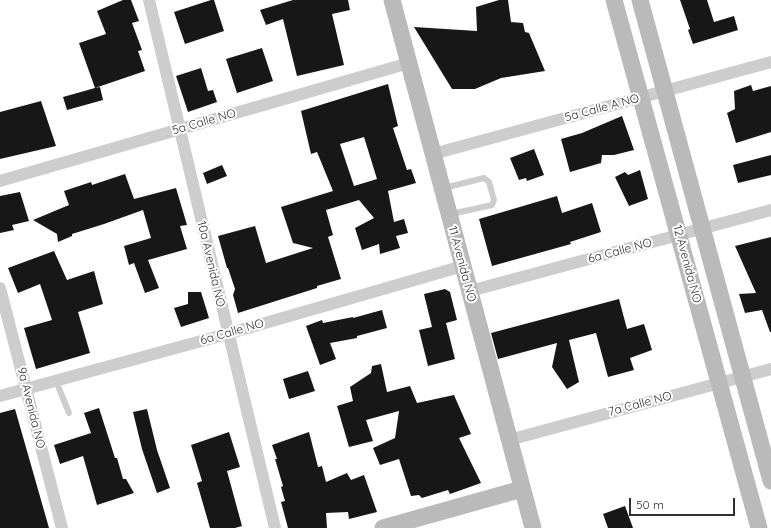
<!DOCTYPE html>
<style>
body{margin:0}
#map{position:relative;width:771px;height:528px;overflow:hidden;background:#fff;font-family:Quicksand,sans-serif}
canvas{display:block}
.scale{position:absolute;left:629px;top:498px;width:106px;height:18px;box-sizing:border-box;border:2px solid #303030;border-top:0;padding-left:5px;font-size:12px;line-height:14px;white-space:nowrap;color:#303030;-webkit-text-stroke:3px #fff;paint-order:stroke}
</style>
<div id="map">
<canvas width="771" height="528"></canvas>
<div class="scale">50 m</div>
</div>
<script>
const ctx = document.querySelector('canvas').getContext('2d');
ctx.lineJoin = 'round';
function fillPath(path, color) {
  ctx.fillStyle = color;
  ctx.fill(path, 'evenodd');
}
function toPath(rows) {
  const path = new Path2D();
  for (const r of rows) {
    path.moveTo(r[0], r[1]);
    for (let i = 2; i < r.length; i += 2) path.lineTo(r[i], r[i + 1]);
  }
  return path;
}
function stroke(path, color, width, dash) {
  ctx.strokeStyle = color;
  ctx.lineWidth = width;
  ctx.lineCap = dash ? 'butt' : 'round';
  ctx.setLineDash(dash || []);
  ctx.stroke(path);
}
function write(font, color, halo, rows, align = 'center') {
  ctx.font = font + ' Quicksand,sans-serif';
  ctx.lineWidth = 4;
  ctx.setLineDash([]);
  ctx.textBaseline = 'middle';
  ctx.strokeStyle = halo;
  ctx.fillStyle = color;
  for (const [text, x, y, turn = 0] of rows) {
    ctx.save();
    ctx.translate(x, y);
    ctx.rotate((+turn || 0) * Math.PI / 180);
    ctx.textAlign = isNaN(turn) ? turn : align;
    if (halo) ctx.strokeText(text, 0, 0);
    ctx.fillText(text, 0, 0);
    ctx.restore();
  }
}
fillPath(toPath([
 [123,0,131,0,139,21,132,23,142,50,138,51,145,71,95,88,100,87,103,100,67,110,63,97,95,88,79,43,106,34,97,11],
 [211,0,214,0,224,31,185,44,174,12],
 [293,0,348,0,350,10,332,14,344,65,297,76,283,19,266,25,260,10],
 [499,0,508,0,511,22,523,23,525,32,529,33,545,71,501,78,475,89,452,89,414,27,477,31,476,7],
 [680,0,707,0,714,22,734,16,738,30,693,44,688,30,690,29],
 [262,48,273,81,237,93,226,59],
 [201,68,208,91,213,90,217,102,188,112,176,76],
 [388,84,398,126,393,128,407,170,411,169,416,183,388,191,394,222,404,219,408,233,396,236,400,248,380,254,379,244,362,250,355,228,374,218,359,200,326,210,333,235,328,237,341,279,317,286,317,288,238,313,233,295,235,289,228,268,227,268,218,236,255,226,266,263,313,248,293,243,281,207,333,191,317,152,311,154,301,111],
 [364,137,377,179,354,186,340,144],
 [751,85,753,91,771,86,771,132,736,143,727,113,735,109,734,91],
 [41,101,56,146,0,159,0,112],
 [622,116,634,150,614,155,602,155,601,163,570,172,561,139,582,133],
 [534,149,544,175,527,181,526,178,519,180,510,158],
 [771,155,771,175,738,183,733,165],
 [222,165,227,176,207,184,203,173],
 [640,170,648,199,629,206,615,177,625,172,628,175],
 [125,174,134,199,176,188,187,225,180,226,187,249,148,260,159,288,145,293,134,263,129,265,124,246,151,238,143,210,104,224,72,234,72,236,58,242,57,234,33,220,69,205,64,191,91,182,92,185],
 [20,192,29,221,12,225,14,230,0,233,0,196],
 [557,196,562,213,592,203,601,232,570,242,571,244,492,266,479,219],
 [771,237,771,332,770,332,762,310,745,313,739,294,756,293,735,246],
 [54,251,67,280,94,271,103,304,78,312,90,353,36,369,24,328,52,320,40,284,18,293,8,268],
 [445,289,450,292,457,320,446,323,455,359,428,366,419,330,432,327,424,294],
 [188,292,201,292,209,318,181,327,174,308,188,304],
 [619,299,627,329,644,324,652,350,630,358,634,370,608,377,596,333,569,340,579,382,567,389,552,367,557,343,498,359,491,333],
 [382,310,387,328,357,336,357,338,330,343,336,359,320,365,306,326,322,320,323,323,353,317,353,318],
 [381,364,387,392,410,386,417,403,454,395,471,434,459,438,481,483,450,494,448,490,422,498,419,495,411,496,399,459,380,465,373,448,395,438,399,411,366,420,373,441,349,447,337,406,353,401,350,387,371,373,372,366],
 [308,371,315,391,289,399,283,379],
 [99,408,115,458,117,458,123,479,126,479,134,493,97,505,83,456,60,464,54,445,91,433,84,413],
 [15,409,49,528,0,528,0,413],
 [147,409,157,450,170,488,157,493,142,449,133,412],
 [229,432,240,467,227,471,242,526,235,528,210,528,197,483,202,481,191,445],
 [309,432,318,467,322,466,326,482,347,473,351,480,364,475,377,512,349,519,348,512,326,513,327,528,288,528,281,502,285,501,281,487,283,486,275,459,277,459,272,445],
 [625,506,633,528,608,528,603,514]
]), '#171717');
stroke(toPath([
 [444,188,484,178,489,182,494,200,492,205,451,214],
 [56,381,69,413]
]), '#cdcdcd', 6);
stroke(toPath([
 [149,0,275,528],
 [433,154,771,62],
 [0,181,409,63],
 [0,288,62,528],
 [470,291,771,210],
 [0,396,227,334,463,266],
 [509,440,771,369]
]), '#cdcdcd', 12);
stroke(toPath([
 [392,0,533,528],
 [614,0,759,528],
 [640,0,771,481],
 [383,528,522,489]
]), '#bababa', 17);
write('12px', '#303030', '#fff', [
 ["5a Calle A NO",602,108,-15],
 ["5a Calle NO",204,122,-16],
 ["6a Calle NO",620,251,-15],
 ["10a Avenida NO",211,264,77],
 ["11 Avenida NO",462,264,75],
 ["12 Avenida NO",687,264,75],
 ["6a Calle NO",232,332,-16],
 ["7a Calle NO",640,404,-15],
 ["9a Avenida NO",31,408,76]
]);
</script>
